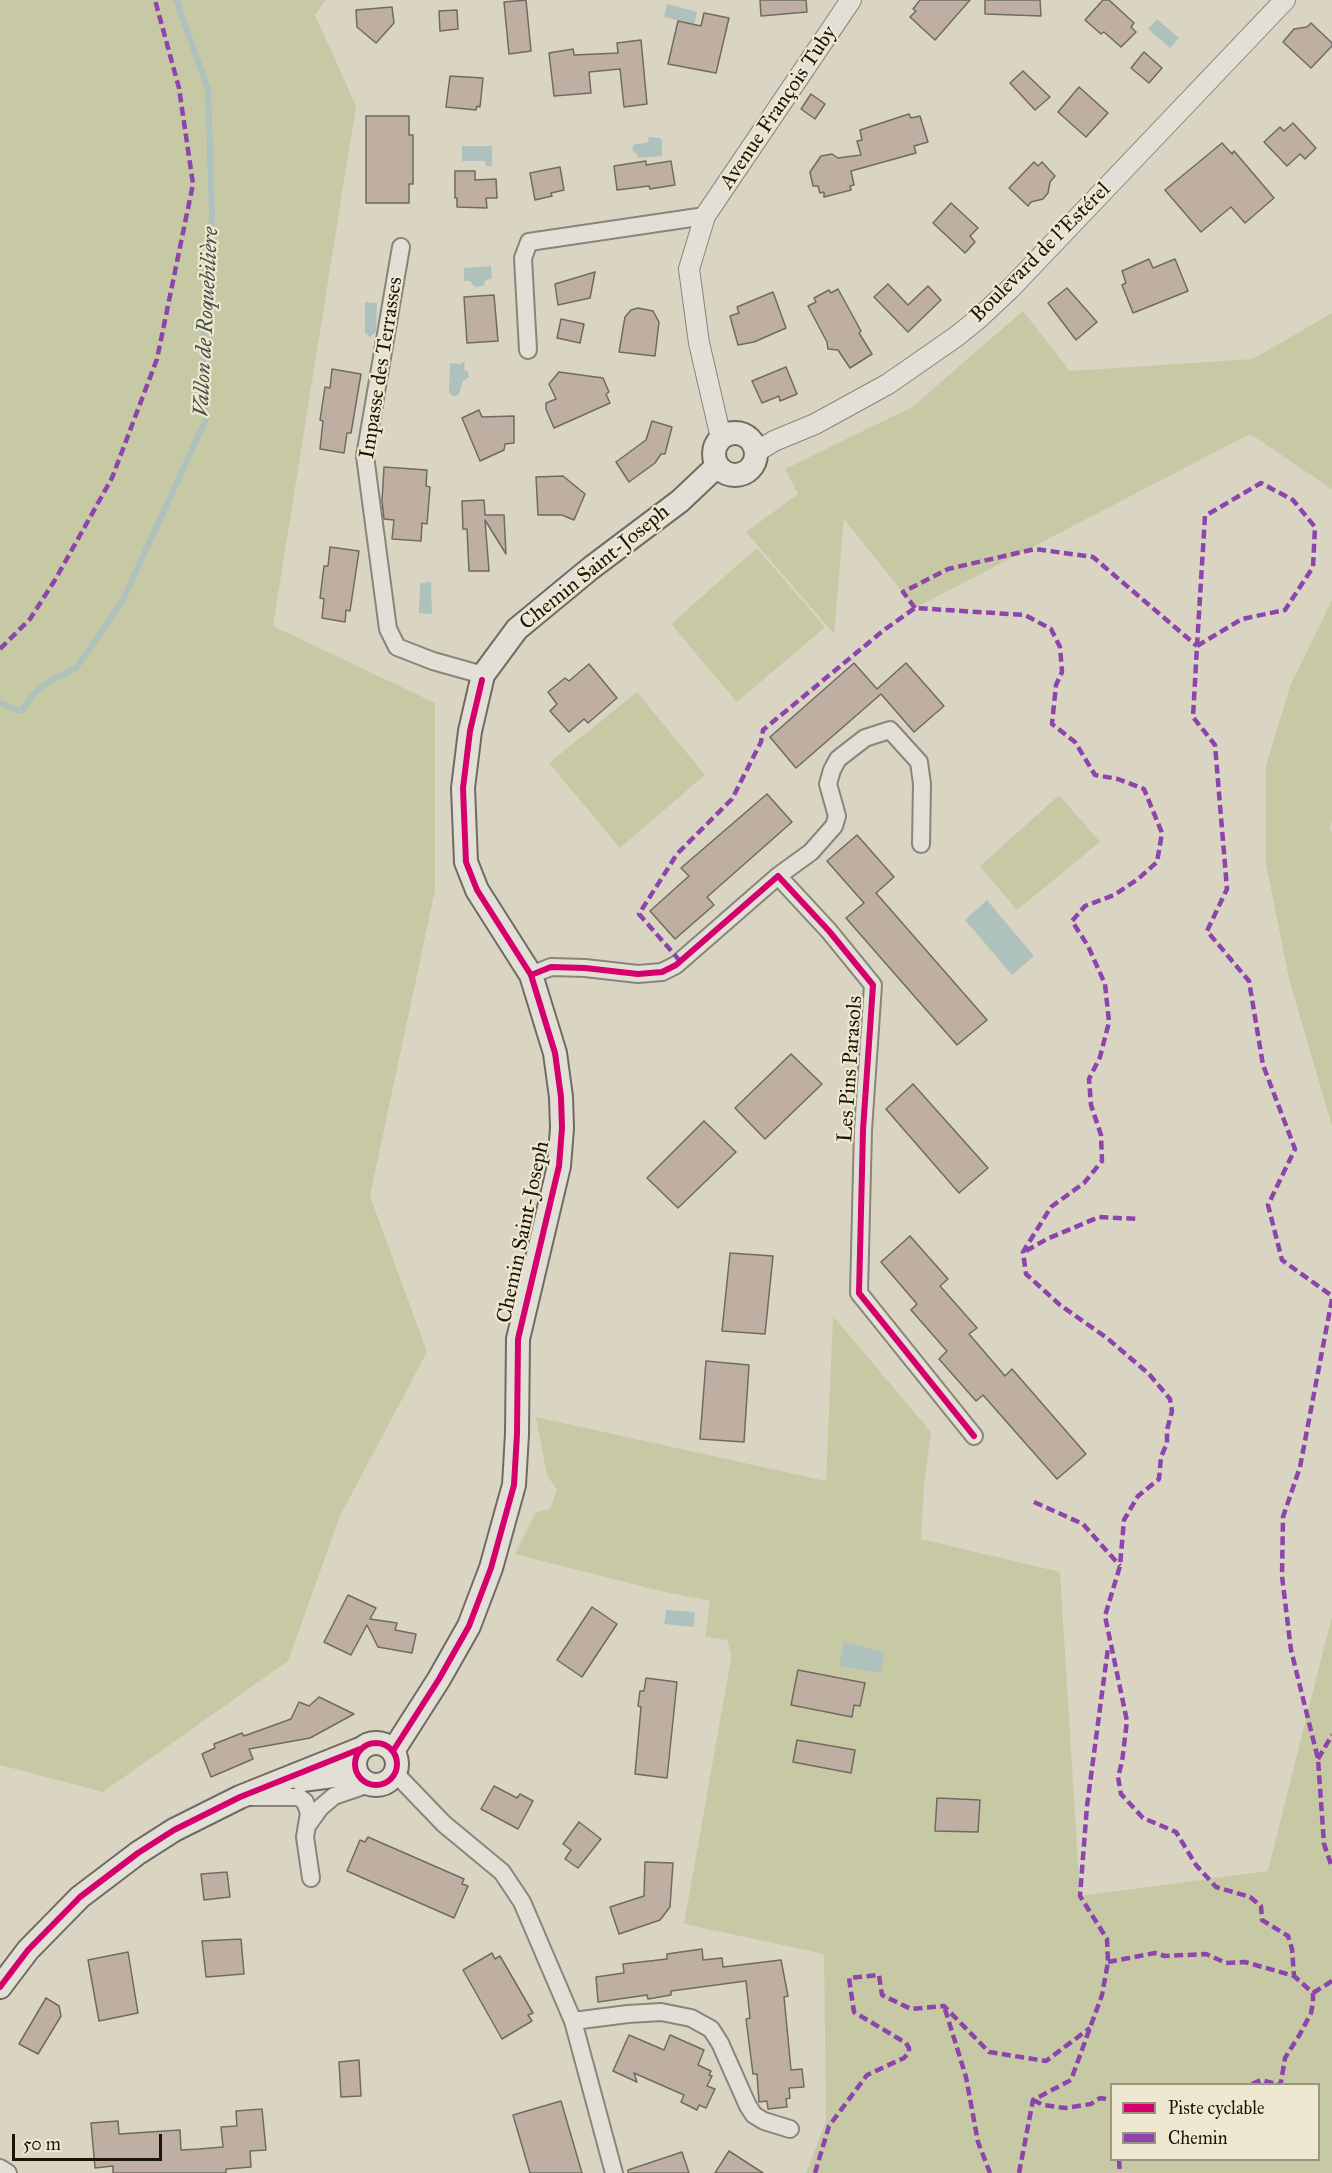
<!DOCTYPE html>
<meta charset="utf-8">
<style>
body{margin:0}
#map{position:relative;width:1332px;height:2173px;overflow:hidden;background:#dad5c2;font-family:"IM FELL Great Primer",serif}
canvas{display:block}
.legend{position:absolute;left:1110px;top:2083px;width:210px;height:78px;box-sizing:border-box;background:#eee8d0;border:2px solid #9a9482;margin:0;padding:8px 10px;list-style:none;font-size:18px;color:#1d150c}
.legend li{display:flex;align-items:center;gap:12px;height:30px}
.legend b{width:30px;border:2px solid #9a9482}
.scale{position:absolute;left:12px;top:2134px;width:150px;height:27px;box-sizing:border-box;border:3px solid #1d150c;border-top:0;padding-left:8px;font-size:18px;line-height:21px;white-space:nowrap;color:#1d150c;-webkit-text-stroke:4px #eee8d0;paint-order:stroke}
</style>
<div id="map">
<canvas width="1332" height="2173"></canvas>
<ul class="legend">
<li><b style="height:8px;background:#d6006c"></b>Piste cyclable</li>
<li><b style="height:8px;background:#8e44ad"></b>Chemin</li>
</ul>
<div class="scale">50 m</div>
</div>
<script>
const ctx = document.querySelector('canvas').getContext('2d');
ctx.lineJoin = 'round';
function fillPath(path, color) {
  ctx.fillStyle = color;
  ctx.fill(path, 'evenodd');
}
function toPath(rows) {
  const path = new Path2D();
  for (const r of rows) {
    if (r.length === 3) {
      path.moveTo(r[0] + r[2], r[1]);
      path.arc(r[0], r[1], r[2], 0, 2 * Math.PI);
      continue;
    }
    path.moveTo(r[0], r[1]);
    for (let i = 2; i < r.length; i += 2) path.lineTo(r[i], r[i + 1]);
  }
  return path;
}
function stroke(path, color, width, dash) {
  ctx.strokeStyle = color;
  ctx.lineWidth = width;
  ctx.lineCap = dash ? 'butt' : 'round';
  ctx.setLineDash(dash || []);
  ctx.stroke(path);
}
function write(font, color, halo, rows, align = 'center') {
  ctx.font = font + ' "IM FELL Great Primer",serif';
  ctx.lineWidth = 4.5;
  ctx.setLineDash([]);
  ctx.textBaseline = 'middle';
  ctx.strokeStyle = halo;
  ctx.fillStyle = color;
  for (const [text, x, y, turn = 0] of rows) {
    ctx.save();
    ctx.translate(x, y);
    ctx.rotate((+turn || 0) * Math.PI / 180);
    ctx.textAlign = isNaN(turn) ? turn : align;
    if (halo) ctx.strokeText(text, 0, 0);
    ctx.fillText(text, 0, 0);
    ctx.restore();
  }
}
fillPath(toPath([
 [0,0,326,0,315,15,356,106,273,626,435,703,435,890,370,1196,427,1352,340,1516,288,1661,103,1792,0,1765],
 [1023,311,1070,371,1253,359,1332,313,1332,489,1250,434,915,608,844,519,834,634,746,532,798,494,785,469,912,407],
 [757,548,825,627,737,702,671,624],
 [1332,600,1332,820,1330,828,1332,832,1332,1126,1289,979,1266,864,1266,766,1290,686],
 [637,692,705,775,620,848,549,763],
 [1059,795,1100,842,1017,910,980,866],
 [833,1316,931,1432,924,1486,921,1539,1060,1572,1080,1896,1268,1871,1332,1616,1332,2173,806,2173,826,2121,824,1954,684,1924,730,1664,731,1654,727,1640,705,1637,710,1601,660,1591,515,1554,536,1512,550,1509,557,1490,547,1475,536,1417,826,1481],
 [1112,2084,1318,2084,1318,2160,1112,2160]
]), '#c7c9a4');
fillPath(toPath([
 [667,4,697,12,694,24,664,17],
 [1157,19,1179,38,1170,48,1148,29],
 [648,137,660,138,662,141,662,156,637,158,638,155,632,150,634,144,646,143,649,140],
 [462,146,492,146,492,166,486,166,485,161,462,161],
 [491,266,492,279,486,280,483,286,475,287,470,281,464,281,464,268],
 [365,302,377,303,376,332,370,337,365,333],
 [465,361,464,370,468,372,469,377,463,381,459,394,456,396,452,396,449,392,450,363,461,364],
 [431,582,432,614,419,613,420,583],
 [987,900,1034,956,1012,975,965,920],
 [666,1610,695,1612,694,1627,664,1624],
 [844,1642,884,1652,881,1673,839,1666]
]), '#afc1bd');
stroke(toPath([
 [0,703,21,711,35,693,48,682,76,668,122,602,206,419,203,341,212,215,208,89,176,0]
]), '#afc1bd', 6);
const building = toPath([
 [526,0,531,51,509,54,504,2,526,0],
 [760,0,806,0,807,12,761,16,760,0],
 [920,0,970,0,935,40,910,17,916,11,913,9,920,0],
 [985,0,1040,0,1041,16,985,14,985,0],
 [1103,0,1109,0,1134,23,1131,27,1136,32,1121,47,1104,32,1101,34,1085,20,1103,0],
 [392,7,394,23,376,43,357,27,356,10,392,7],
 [457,10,458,29,440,31,439,11,457,10],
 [704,13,729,18,716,73,668,64,678,21,701,26,704,13],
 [1311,23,1332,43,1332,46,1311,68,1283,42,1294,29,1307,27,1311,23],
 [641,40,647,104,624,107,620,69,589,72,591,93,554,96,549,53,573,49,574,55,618,53,617,43,641,40],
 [1144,52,1162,68,1149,83,1131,68,1144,52],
 [1023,71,1050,97,1035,110,1010,83,1023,71],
 [450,76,483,78,480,107,477,106,476,110,446,107,450,76],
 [1079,87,1108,113,1086,137,1058,112,1079,87],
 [811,94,825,104,815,119,801,109,811,94],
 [909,114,911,118,920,116,928,142,914,146,916,153,851,171,854,185,850,186,851,190,824,197,824,192,820,193,818,186,813,186,810,172,821,156,832,154,838,158,861,155,857,141,862,140,860,130,909,114],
 [366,116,409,116,409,135,413,135,413,184,409,184,409,203,366,203,366,116],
 [1293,123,1316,148,1305,159,1300,154,1287,166,1264,142,1280,127,1284,131,1293,123],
 [1222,143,1232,154,1234,151,1274,198,1245,223,1231,207,1201,232,1165,190,1222,143],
 [646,161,646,165,671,161,675,185,650,189,649,186,617,190,614,166,646,161],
 [1034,162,1038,166,1042,162,1055,176,1050,182,1048,193,1043,199,1031,202,1028,206,1009,188,1034,162],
 [560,167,564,190,551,193,552,196,535,200,530,173,560,167],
 [455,171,475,171,475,180,496,179,497,198,486,198,487,208,457,207,457,198,455,198,455,171],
 [951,203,978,228,970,236,975,242,965,253,933,223,951,203],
 [1149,259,1153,268,1175,259,1188,291,1133,313,1122,285,1126,283,1122,271,1149,259],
 [595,272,590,298,558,305,555,284,595,272],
 [888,284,908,305,928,286,941,300,908,332,874,297,888,284],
 [1067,288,1097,322,1076,340,1048,303,1067,288],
 [838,289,861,331,859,333,872,354,850,368,838,350,828,349,827,342,808,306,816,302,814,298,829,290,831,293,838,289],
 [773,292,786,328,754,342,738,345,730,316,739,313,737,307,773,292],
 [494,295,498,341,467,343,464,297,494,295],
 [638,308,653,311,659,322,655,356,619,352,625,317,631,310,638,308],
 [561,319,584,324,580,343,557,338,561,319],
 [786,367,797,394,780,401,779,396,762,403,752,381,786,367],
 [332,369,361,374,351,433,347,433,344,453,320,449,323,421,320,420,325,387,330,388,332,369],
 [559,372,603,378,609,392,606,394,610,403,554,428,546,409,546,403,556,399,549,384,559,372],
 [479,410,482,417,514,416,514,443,505,444,504,450,480,461,462,418,479,410],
 [652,421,672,427,665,454,661,454,655,463,629,482,616,462,646,440,652,421],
 [384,467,427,470,426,486,430,487,427,524,422,523,421,541,392,539,394,520,384,519,382,501,384,467],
 [563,476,585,494,574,520,562,515,538,515,536,477,563,476],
 [484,500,485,515,504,515,506,554,485,520,489,571,469,571,467,529,463,529,462,501,484,500],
 [330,547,359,551,350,611,346,610,345,622,322,618,324,599,320,598,324,566,328,566,330,547],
 [854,663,877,689,906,663,944,706,914,732,881,694,796,768,770,737,854,663],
 [589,664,617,698,588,723,584,719,569,732,550,711,557,704,548,692,565,678,569,681,589,664],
 [767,794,792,822,707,897,714,905,675,939,650,911,689,876,681,868,767,794],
 [857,835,894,877,876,893,987,1020,957,1045,846,918,864,903,827,861,857,835],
 [791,1054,822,1084,765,1139,735,1108,791,1054],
 [913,1084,988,1168,959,1193,886,1109,913,1084],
 [704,1121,736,1152,678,1208,647,1178,704,1121],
 [910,1236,948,1279,940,1286,977,1328,969,1334,1005,1376,1012,1369,1086,1454,1057,1479,983,1395,976,1401,939,1359,947,1351,911,1310,917,1304,881,1262,910,1236],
 [730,1253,773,1256,765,1334,722,1331,730,1253],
 [706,1361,749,1365,744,1442,700,1439,706,1361],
 [348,1595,376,1608,370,1619,397,1623,395,1630,416,1634,412,1653,378,1647,367,1625,351,1655,324,1642,348,1595],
 [592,1607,617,1624,582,1677,557,1660,592,1607],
 [798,1670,865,1683,860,1706,854,1705,852,1717,791,1705,798,1670],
 [646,1678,677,1682,667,1778,635,1774,641,1707,638,1706,640,1691,644,1691,646,1678],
 [319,1697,354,1714,310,1738,249,1749,253,1759,211,1777,202,1754,215,1748,214,1744,242,1733,244,1736,291,1719,299,1702,309,1706,319,1697],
 [797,1740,855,1750,851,1773,793,1762,797,1740],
 [494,1786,517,1798,520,1794,533,1801,518,1829,481,1809,494,1786],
 [937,1798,980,1800,978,1832,935,1831,937,1798],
 [579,1822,601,1839,578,1868,565,1859,571,1850,563,1844,579,1822],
 [368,1837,464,1879,462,1884,468,1886,454,1918,347,1871,360,1840,365,1842,368,1837],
 [645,1862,673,1863,670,1907,660,1920,619,1934,610,1907,644,1896,645,1862],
 [227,1872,230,1897,204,1900,201,1874,227,1872],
 [241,1939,244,1974,206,1977,202,1941,241,1939],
 [702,1949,703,1960,722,1958,723,1967,781,1960,788,1996,784,1997,791,2070,802,2069,804,2087,789,2088,790,2098,786,2099,787,2107,768,2109,767,2101,759,2102,757,2074,753,2074,746,2019,750,2018,746,1981,671,1991,671,1995,648,1999,647,1995,598,2002,596,1977,624,1973,623,1964,667,1959,667,1954,702,1949],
 [128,1952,138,2013,99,2021,88,1960,128,1952],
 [492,1953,495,1959,500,1956,533,2013,528,2015,532,2021,502,2039,463,1970,492,1953],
 [46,1998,59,2006,61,2016,38,2054,19,2044,46,1998],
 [629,2035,664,2050,670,2035,704,2050,698,2065,711,2071,709,2075,712,2076,707,2086,715,2089,706,2108,699,2105,697,2110,681,2102,684,2095,634,2073,637,2082,613,2071,629,2035],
 [359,2060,361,2096,341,2097,339,2062,359,2060],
 [561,2101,582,2173,530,2173,513,2115,561,2101],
 [262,2109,266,2150,250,2151,251,2167,226,2169,226,2173,113,2173,113,2166,95,2168,91,2123,118,2121,119,2134,180,2130,181,2150,199,2149,223,2147,221,2127,237,2126,236,2111,262,2109],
 [729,2151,763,2173,715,2173,729,2151],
 [682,2152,689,2173,628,2173,628,2170,682,2152]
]);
fillPath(building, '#bfafa2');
stroke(building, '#6f6b61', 1.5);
const minor = toPath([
 [401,247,365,456,388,629,397,647,433,661,483,675],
 [528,350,523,258,529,242,705,216],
 [778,876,811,852,834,826,837,816,828,784,832,770,838,759,865,738,890,730,919,762,922,784,921,844],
 [531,975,551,967,585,968,638,974,662,972,676,965,778,876,829,931,873,985,863,1130,859,1293,974,1436],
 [395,1773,444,1824,502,1872,522,1902,573,2021,614,2173],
 [248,1797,299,1797,305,1802,309,1813,305,1837,311,1878],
 [307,1826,320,1808,334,1796,369,1784],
 [573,2021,628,2014,661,2012,691,2018,711,2029,720,2043,748,2106,754,2115,764,2121,790,2129],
 [0,2168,8,2173]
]);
const tertiary = toPath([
 [721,438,699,343,689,269,705,216,851,0],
 [756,452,774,441,815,424,888,384,957,336,978,319,1010,289,1285,0]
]);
const secondary = toPath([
 [735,454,21],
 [376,1764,21],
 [393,1751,439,1679,469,1626,491,1568,514,1485,517,1434,518,1339,559,1166,562,1128,561,1097,555,1053,531,975,477,890,466,862,463,788,470,731,483,675,517,629,591,568,680,501,717,466],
 [302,1780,357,1773],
 [0,1987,28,1950,80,1897,138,1853,174,1830,240,1797,360,1749]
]);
stroke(minor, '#89857a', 20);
stroke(tertiary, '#89857a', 22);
stroke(secondary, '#6f6b61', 26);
stroke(minor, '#e2e0d6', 16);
stroke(tertiary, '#e2e0d6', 20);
stroke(secondary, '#e2e0d6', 22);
stroke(toPath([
 [915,608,903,592,948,569,1035,549,1093,557,1197,646],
 [1197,646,1242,619,1285,610,1313,567,1315,527,1293,500,1261,483,1205,516,1197,646,1193,717,1215,745,1227,889,1207,931,1249,981,1263,1065,1295,1149,1268,1205,1282,1260,1332,1296],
 [0,649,30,619,55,580,112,478,157,359,193,184,179,88,155,0],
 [680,961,639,914,677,854,732,799,761,742,763,730,884,630,915,608,1025,615,1051,629,1060,647,1062,672,1056,685,1052,724,1075,742,1095,775,1118,779,1144,789,1162,833,1157,862,1138,879,1114,895,1085,906,1072,921,1088,946,1105,984,1109,1022,1100,1057,1089,1079,1091,1105,1101,1135,1102,1161,1084,1183,1051,1207,1023,1252,1026,1274,1060,1305,1107,1338,1149,1374,1170,1399,1172,1411,1167,1430,1167,1443,1161,1457,1159,1479,1138,1496,1124,1520,1120,1566,1105,1616,1127,1721,1122,1762,1118,1777,1121,1794,1143,1818,1176,1832,1196,1865,1216,1887,1250,1897,1261,1906,1262,1920,1288,1936,1292,1949,1294,1976],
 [1026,1251,1047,1239,1099,1217,1139,1219],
 [1332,1299,1300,1467,1283,1517,1282,1576,1291,1650,1318,1759,1324,1844,1332,1867],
 [1034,1502,1083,1524,1120,1566],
 [1318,1759,1332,1735],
 [1108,1962,1155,1953,1165,1956,1206,1954,1226,1963,1245,1962,1294,1976,1313,1993,1313,2002,1311,2013,1300,2034,1285,2058,1281,2082,1279,2084],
 [1313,1993,1332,1981],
 [945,2009,966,2077,978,2142,990,2173],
 [1252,2084,1261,2080,1276,2084],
 [1033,2100,1043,2105,1065,2108,1091,2104,1100,2098,1112,2100],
 [1119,2160,1120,2173],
 [815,2173,829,2126,867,2075,904,2058,909,2052,909,2048,906,2043,854,2012,849,1978,879,1975,882,1995,911,2009,944,2006,989,2052,1046,2061,1090,2028],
 [1019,2173,1033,2100,1071,2080,1102,1995,1108,1962,1107,1939,1080,1896,1087,1806,1108,1648]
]), '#8e44ad', 4.5, [9, 4.5]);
stroke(toPath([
 [531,975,551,967,585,968,638,974,662,972,676,965,778,876,829,931,873,985,863,1130,859,1293,974,1436],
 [376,1764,21],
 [393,1751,439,1679,469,1626,491,1568,514,1485,517,1434,518,1339,559,1166,562,1128,561,1097,555,1053,531,975,477,890,466,862,463,788,470,731,482,680],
 [0,1987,28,1950,80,1897,138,1853,174,1830,240,1797,360,1749]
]), '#d6006c', 6);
write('21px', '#1d150c', '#eee8d0', [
 ["Avenue François Tuby",779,108,-56],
 ["Boulevard de l'Estérel",1041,253,-45],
 ["Impasse des Terrasses",382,368,-81],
 ["Chemin Saint-Joseph",595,568,-39],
 ["Les Pins Parasols",851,1069,-86],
 ["Chemin Saint-Joseph",524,1232,-78]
]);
write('italic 22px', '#494e49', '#eee8d0', [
 ["Vallon de Roquebilière",207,322,-87]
]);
</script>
